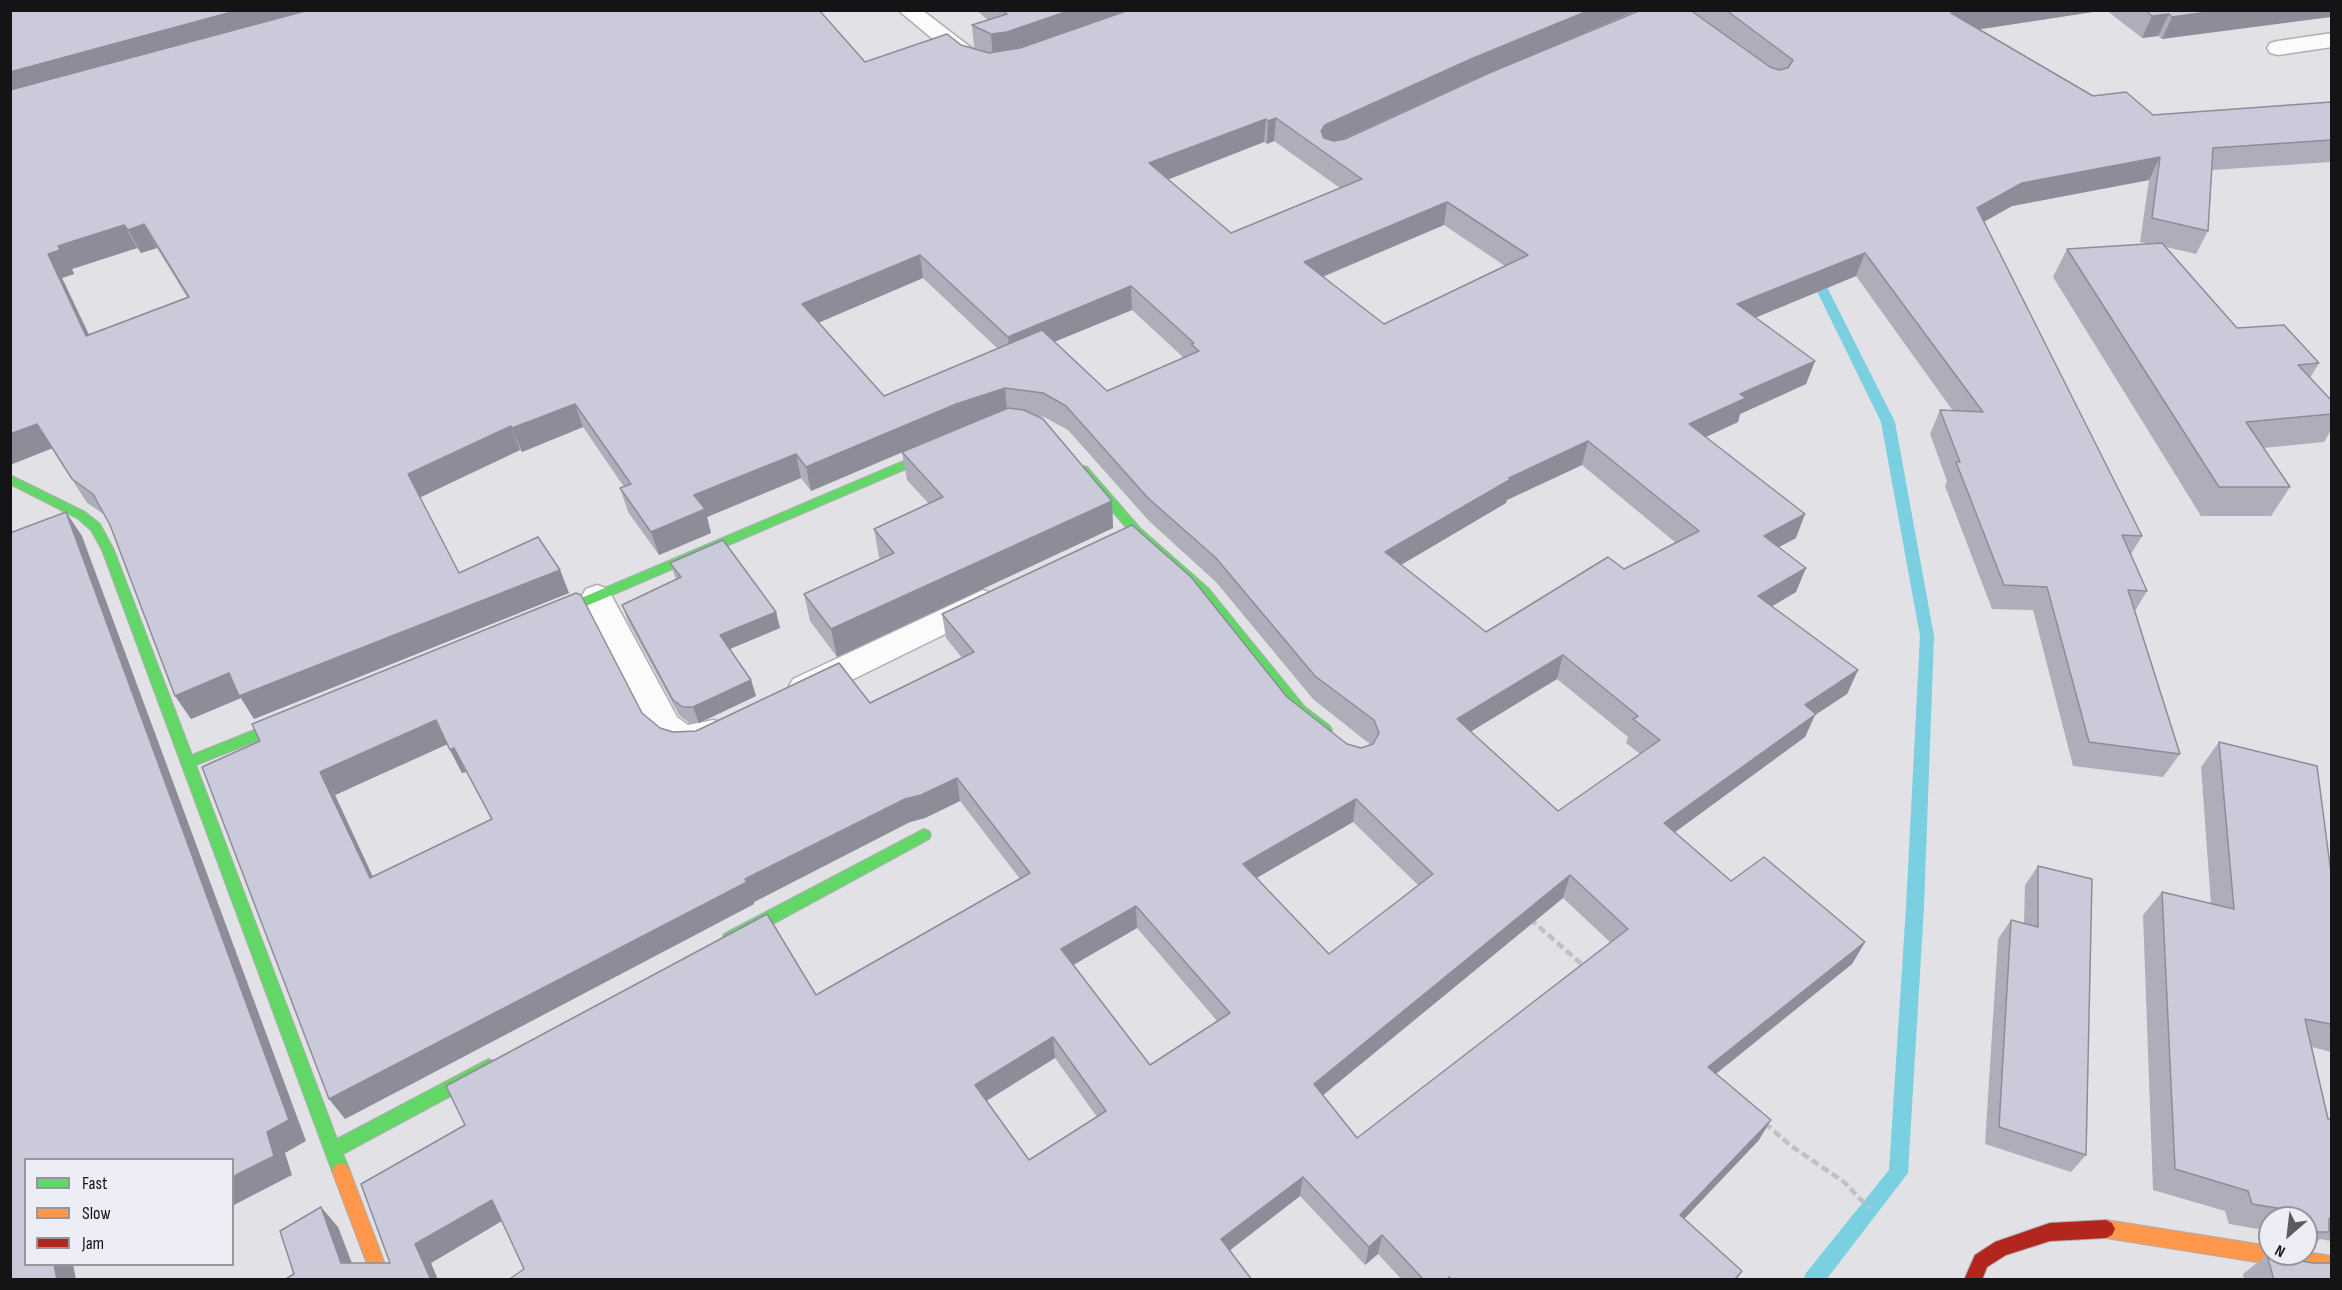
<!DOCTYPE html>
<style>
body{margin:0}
#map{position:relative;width:2342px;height:1290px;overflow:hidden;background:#e2e2e6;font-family:"Sofia Sans Condensed",sans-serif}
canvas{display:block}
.frame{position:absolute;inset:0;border:12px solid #141416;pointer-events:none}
.legend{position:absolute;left:24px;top:1158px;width:210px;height:108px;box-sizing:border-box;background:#ededf5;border:2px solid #96969c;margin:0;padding:8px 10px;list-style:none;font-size:18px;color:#141416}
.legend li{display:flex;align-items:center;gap:12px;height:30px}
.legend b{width:30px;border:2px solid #96969c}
.north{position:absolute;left:2258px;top:1206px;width:60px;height:60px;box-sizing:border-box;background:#ededf5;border:2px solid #96969c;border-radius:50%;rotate:208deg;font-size:16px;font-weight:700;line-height:24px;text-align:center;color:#141416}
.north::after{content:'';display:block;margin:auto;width:21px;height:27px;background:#5c5c5f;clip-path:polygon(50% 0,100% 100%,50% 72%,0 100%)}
</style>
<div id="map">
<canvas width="2342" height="1290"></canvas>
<div class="frame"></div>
<ul class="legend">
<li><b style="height:8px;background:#63d668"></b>Fast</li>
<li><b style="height:8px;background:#ff974d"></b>Slow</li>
<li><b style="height:8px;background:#b3261e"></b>Jam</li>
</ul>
<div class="north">N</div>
</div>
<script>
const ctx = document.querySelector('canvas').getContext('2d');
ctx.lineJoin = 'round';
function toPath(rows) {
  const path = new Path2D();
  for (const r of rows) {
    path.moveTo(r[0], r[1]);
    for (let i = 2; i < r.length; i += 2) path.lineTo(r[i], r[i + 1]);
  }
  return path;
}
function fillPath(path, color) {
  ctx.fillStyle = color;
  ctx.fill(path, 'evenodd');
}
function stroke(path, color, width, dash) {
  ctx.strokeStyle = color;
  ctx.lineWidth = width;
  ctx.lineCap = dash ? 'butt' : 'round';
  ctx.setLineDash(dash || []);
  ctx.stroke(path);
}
fillPath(toPath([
 [1814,269,1820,273,1895,422,1934,636,1924,907,1908,1173,1826,1280,1803,1280,1806,1273,1889,1170,1906,907,1920,636,1881,422,1808,273,1814,269]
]), '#7acfe1');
const street = toPath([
 [898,10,922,10,990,62,987,67,979,69,964,65,898,10],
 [2332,33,2332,47,2278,55,2270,53,2267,48,2270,43,2278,41,2332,33],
 [597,585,608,589,677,717,688,725,713,720,725,723,730,733,725,743,703,752,681,753,669,749,653,735,581,597,586,589,597,585],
 [983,590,994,594,999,602,994,610,817,697,805,701,793,697,788,688,793,679,983,590]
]);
const fast = toPath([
 [946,443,952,447,950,450,549,622,544,624,537,619,539,616,946,443],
 [1083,466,1087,467,1140,528,1208,588,1304,706,1330,726,1332,730,1330,734,1320,734,1294,714,1198,594,1132,534,1079,473,1077,470,1083,466],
 [10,475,85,512,100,524,114,550,192,755,294,714,304,714,306,718,304,722,196,765,337,1139,483,1062,489,1059,495,1062,497,1067,495,1072,343,1154,350,1171,347,1177,341,1179,335,1177,332,1171,102,550,91,530,77,518,10,484,10,475],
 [924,829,929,831,931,835,929,839,736,944,730,946,724,944,722,939,724,934,924,829]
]);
const slow = toPath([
 [341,1163,347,1165,350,1171,391,1280,373,1280,332,1171,335,1165,341,1163],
 [2106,1220,2270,1246,2270,1254,2306,1254,2306,1252,2332,1256,2332,1274,2106,1238,2100,1235,2097,1229,2100,1223,2106,1220]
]);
const jam = toPath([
 [2106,1220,2112,1223,2115,1229,2112,1235,2106,1238,2050,1241,2006,1255,1987,1267,1982,1280,1964,1280,1975,1255,1995,1242,2050,1223,2106,1220]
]);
stroke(street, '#afafb2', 3);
stroke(fast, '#afafb2', 2);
stroke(slow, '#afafb2', 2);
stroke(jam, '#afafb2', 2);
stroke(toPath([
 [1530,919,1585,967],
 [1765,1123,1791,1146,1844,1182,1869,1208]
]), '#c1c1c2', 4.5, [8, 4]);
fillPath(street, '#fbfbfb');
fillPath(fast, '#63d668');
fillPath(slow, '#ff974d');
fillPath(jam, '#b3261e');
fillPath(toPath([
 [10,10,865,62,961,45,978,49,974,48,972,25,988,20,976,10,1638,10,1468,82,1341,140,1707,22,1691,10,2106,10,1979,29,2093,96,2153,115,2331,102,2331,162,2212,170,2208,231,2196,254,2166,247,2237,328,2319,363,2310,378,2331,400,2331,430,2324,442,2263,448,2290,487,2271,516,2201,516,2053,277,2067,249,2150,244,2140,242,2149,180,2012,206,1984,222,2142,536,2131,554,2147,591,2135,611,2180,754,2163,777,2073,766,2033,610,1992,609,1945,486,1947,481,1930,434,1940,410,1953,411,1856,276,1755,318,1815,361,1806,384,1740,414,1738,422,1706,437,1796,538,1778,547,1796,592,1772,606,1858,670,1847,694,1815,715,1805,737,1675,832,1731,881,1865,942,1852,964,1716,1074,1759,1140,1684,1218,1742,1271,1737,1280,1402,1280,1378,1254,1365,1265,1300,1196,1230,1250,524,1269,502,1221,431,1263,438,1280,284,1280,294,1274,338,1227,352,1263,390,1263,816,995,1020,879,960,801,925,818,910,822,754,902,754,904,345,1119,202,767,642,713,660,728,673,732,696,731,870,703,962,658,946,638,942,614,1287,697,1347,744,1361,748,1371,745,1313,699,1216,582,1149,521,1068,430,1044,417,1035,416,1112,501,1113,528,837,657,810,621,804,594,881,559,879,557,874,529,929,504,907,480,902,452,959,428,811,491,801,478,707,517,711,533,659,555,628,512,620,488,624,487,583,427,522,452,520,450,420,497,459,573,560,570,569,593,254,719,241,698,191,719,110,525,105,515,87,503,52,448,10,465],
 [1274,141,1340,188,1231,233,1168,179,1264,142,1267,144],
 [1444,225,1505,266,1384,324,1323,277],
 [137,248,141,253,157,248,187,297,89,334,62,278,74,274,72,269],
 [923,278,998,349,884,396,818,323],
 [1132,310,1184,358,1107,391,1054,342],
 [1582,465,1676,543,1624,569,1486,632,1401,565,1506,503,1507,500],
 [1557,679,1628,737,1626,743,1640,754,1558,811,1470,732],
 [447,744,462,773,466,772,491,819,373,877,335,795],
 [1353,822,1418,885,1329,954,1256,878],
 [1563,898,1610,942,1357,1138,1323,1095],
 [1137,928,1218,1022,1150,1065,1073,965],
 [1055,1058,1097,1117,1029,1160,987,1101],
 [2106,10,2331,10,2162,39,2158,36,2142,38],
 [670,563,776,612,780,628,730,649,751,680,756,696,699,723,689,723,679,715,628,621,622,605,676,579],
 [2219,742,2331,873,2331,1052,2312,1047,2328,1119,2331,1119,2331,1241,2320,1239,2306,1250,2306,1218,2270,1218,2270,1231,2229,1224,2225,1211,2153,1190,2143,915,2162,892,2211,904,2201,767],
 [2038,866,2086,1155,2071,1172,1985,1144,1998,939,2011,920,2024,923,2025,885],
 [2267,1255,2313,1263,2331,1280,2244,1280,2243,1274]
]), '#aeaebb');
fillPath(toPath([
 [239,10,330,10,10,98,10,72],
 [1071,10,1136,10,993,57,991,34],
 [1590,10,1638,10,1468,82,1323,148,1321,131,1325,125,1471,59],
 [1966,10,2106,10,1943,35,1951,13],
 [2222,10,2331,10,2331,17,2162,39,2172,17],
 [2169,14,2158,36,2142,38,2152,16],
 [1276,118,1274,141,1267,144,1268,121],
 [1266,119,1264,142,1149,187,1149,163],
 [2160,157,2149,180,2012,206,1967,231,1977,208,2022,183],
 [1447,202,1444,225,1302,285,1304,262],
 [144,224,157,248,141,253,128,230],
 [124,225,137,248,72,269,74,274,62,278,100,359,86,336,48,254,58,246],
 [1865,253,1856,276,1730,328,1737,304],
 [920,255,923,278,806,328,802,304],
 [1131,286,1132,310,1010,360,1008,337],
 [1815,361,1806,384,1740,414,1738,422,1682,448,1689,424,1740,394],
 [1005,388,1007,412,959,428,811,491,806,467,956,404],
 [575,404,583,427,522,452,512,428],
 [37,424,53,448,10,465,10,434],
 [511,426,520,450,419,498,408,474],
 [1588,441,1582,465,1507,500,1506,503,1382,576,1385,552,1509,478],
 [796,454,801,478,707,517,711,533,659,555,651,532,694,495],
 [1112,501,1113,528,837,657,831,629],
 [66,512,82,536,306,1141,285,1153,292,1175,232,1206,232,1177],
 [1805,514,1796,538,1755,560,1764,536],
 [1806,568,1796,592,1749,620,1758,596],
 [560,570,569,593,254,719,241,698,191,719,175,696,229,673],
 [776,612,780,628,725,651,720,635],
 [1563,655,1557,679,1452,743,1457,719],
 [1858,670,1847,694,1815,715,1805,737,1656,846,1664,823,1805,705],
 [751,680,756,696,699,723,693,707],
 [436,720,448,744,335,795,384,901,370,878,320,772],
 [454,748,466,772,462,773,450,750],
 [957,778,960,801,925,818,910,822,754,902,754,904,345,1119,329,1099,745,879,905,799],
 [1356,799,1353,822,1241,887,1243,864],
 [1570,875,1563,898,1311,1105,1314,1084],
 [1136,906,1137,928,1063,971,1061,949],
 [1865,942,1852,964,1698,1088,1708,1067],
 [1053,1037,1055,1058,979,1105,975,1085],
 [1771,1120,1759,1140,1670,1234,1680,1215],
 [1303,1177,1300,1196,1220,1258,1221,1239],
 [492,1200,505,1219,431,1263,438,1280,431,1280,415,1244],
 [321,1207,338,1227,358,1280,341,1263],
 [1382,1235,1378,1254,1365,1265,1369,1247],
 [54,1264,73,1264,76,1280,57,1280]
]), '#8d8d99');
const building = toPath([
 [10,10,239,10,10,72,10,10],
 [309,10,819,10,865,62,947,34,961,45,989,53,1020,48,1129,10,1590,10,1471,59,1325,125,1321,131,1324,138,1334,141,1345,139,1489,73,1641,10,1690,10,1770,67,1779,70,1788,68,1793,60,1726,10,1966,10,1951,13,2093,96,2126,92,2153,115,2331,102,2331,140,2213,148,2208,231,2152,218,2160,157,2022,183,1977,208,2142,536,2122,535,2147,591,2128,590,2180,754,2089,742,2047,587,2004,585,1956,462,1960,462,1940,410,1983,412,1865,253,1737,304,1815,361,1740,394,1746,398,1689,424,1805,514,1764,536,1806,568,1758,596,1858,670,1805,705,1816,714,1664,823,1731,881,1764,857,1865,942,1708,1067,1771,1120,1680,1215,1742,1271,1734,1280,1452,1280,1449,1277,1447,1280,1424,1280,1382,1235,1369,1247,1303,1177,1221,1239,1252,1280,508,1280,524,1269,492,1200,415,1244,431,1280,284,1280,294,1274,280,1231,321,1207,341,1263,390,1263,361,1184,465,1125,446,1086,767,914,816,995,1030,873,957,778,921,795,905,799,745,879,747,882,329,1099,202,767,260,741,252,724,576,593,581,595,642,713,660,728,673,732,696,731,839,663,870,703,974,652,942,614,1132,525,1191,577,1287,697,1347,744,1361,748,1373,744,1379,733,1374,720,1315,676,1216,558,1148,498,1066,406,1043,393,1005,388,956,404,806,467,796,454,694,495,705,509,651,532,620,488,631,484,575,404,512,428,511,426,408,474,459,573,538,537,560,570,239,696,229,673,175,696,110,525,93,494,72,479,37,424,10,434,10,90,309,10],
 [1276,118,1362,179,1231,233,1149,163,1266,119,1268,121,1276,118],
 [1447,202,1528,255,1384,324,1304,262,1447,202],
 [144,224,189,297,86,336,48,254,60,250,58,246,124,225,128,230,144,224],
 [920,255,1008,337,1131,286,1194,343,1191,344,1199,351,1107,391,1042,330,884,396,802,304,920,255],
 [1588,441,1699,531,1624,569,1608,557,1486,632,1385,552,1511,479,1509,478,1588,441],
 [1563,655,1638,716,1633,719,1660,740,1558,811,1457,719,1563,655],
 [436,720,450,750,454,748,492,819,370,878,320,772,436,720],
 [1356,799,1433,874,1329,954,1243,864,1356,799],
 [1570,875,1628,929,1357,1138,1314,1084,1570,875],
 [1136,906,1230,1013,1150,1065,1061,949,1136,906],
 [1053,1037,1106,1111,1029,1160,975,1085,1053,1037],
 [1003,10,1071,10,1007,32,991,34,972,25,1007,14,1003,10],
 [2145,10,2222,10,2172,17,2169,14,2152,16,2145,10],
 [2162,243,2237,328,2284,325,2319,363,2298,365,2331,400,2331,414,2246,422,2290,487,2219,487,2067,249,2162,243],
 [1008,408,1024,410,1043,419,1112,501,831,629,804,594,894,553,874,529,943,497,902,452,1008,408],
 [66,512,289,1120,267,1132,274,1156,232,1177,232,1160,26,1160,26,1264,54,1264,57,1280,10,1280,10,533,66,512],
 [723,540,776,612,720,635,751,680,693,707,683,707,673,700,622,605,681,577,670,563,723,540],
 [2219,742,2317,766,2331,873,2331,1024,2305,1019,2328,1119,2331,1119,2331,1217,2329,1219,2329,1232,2306,1232,2306,1218,2295,1218,2295,1211,2252,1204,2248,1191,2175,1169,2162,892,2234,909,2219,742],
 [2038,866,2092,879,2086,1155,1999,1127,2011,920,2038,927,2038,866],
 [2267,1255,2313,1263,2331,1263,2331,1280,2274,1280,2267,1255]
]);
fillPath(building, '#cacada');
stroke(building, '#8d8d99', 1.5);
</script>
